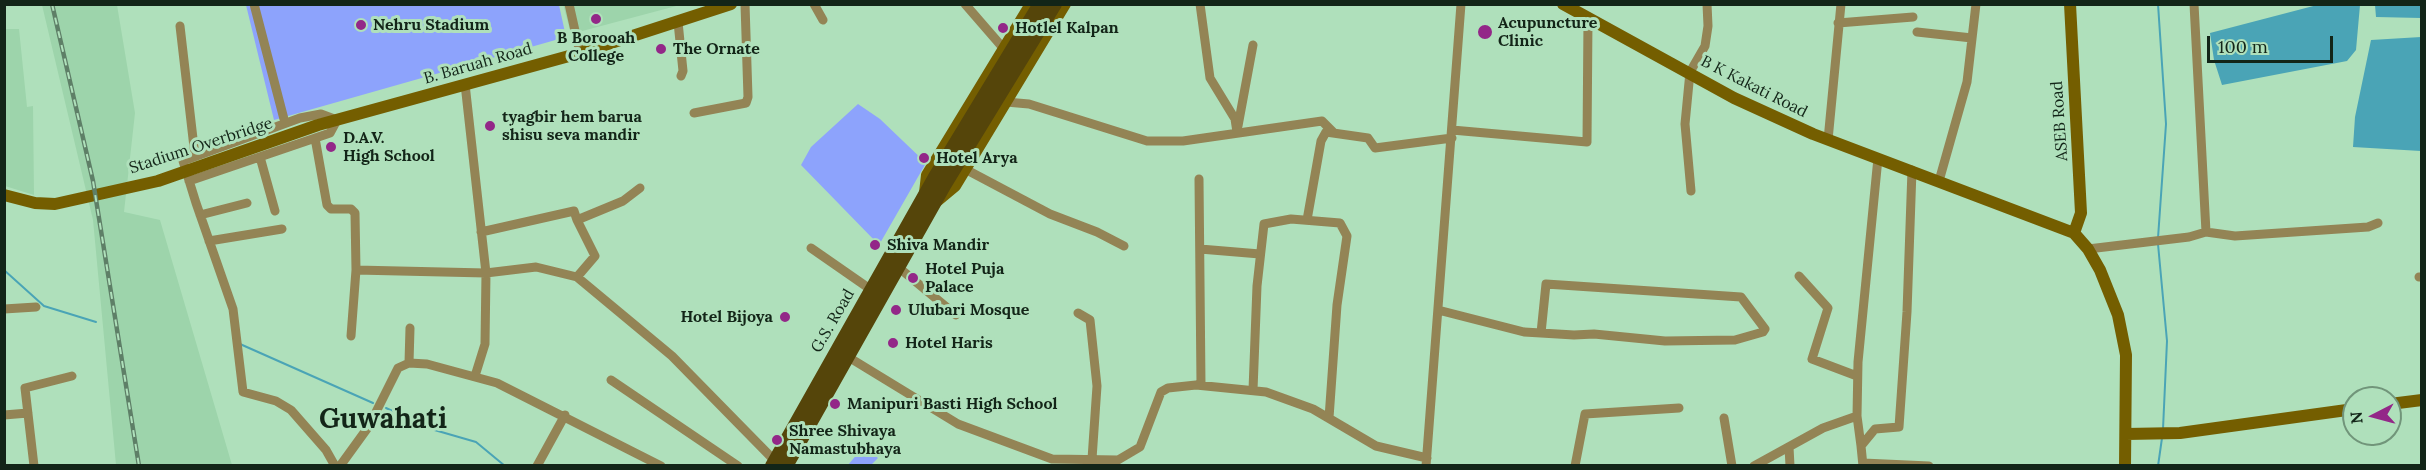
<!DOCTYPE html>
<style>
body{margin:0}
#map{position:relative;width:2426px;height:470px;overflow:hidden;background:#afe0bb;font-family:Lora,serif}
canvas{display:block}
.frame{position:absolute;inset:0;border:6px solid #132518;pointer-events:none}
.north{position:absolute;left:2342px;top:386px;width:60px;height:60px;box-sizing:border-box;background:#afe0bb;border:2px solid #71957a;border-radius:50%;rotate:264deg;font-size:16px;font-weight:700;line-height:24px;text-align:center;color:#132518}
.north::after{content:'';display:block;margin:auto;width:21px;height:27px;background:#932788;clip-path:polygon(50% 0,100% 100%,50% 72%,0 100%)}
.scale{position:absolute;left:2207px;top:36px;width:126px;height:27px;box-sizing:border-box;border:3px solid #132518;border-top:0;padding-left:8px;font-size:18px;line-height:21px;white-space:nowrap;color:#132518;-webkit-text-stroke:4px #afe0bb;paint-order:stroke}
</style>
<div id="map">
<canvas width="2426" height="470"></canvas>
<div class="frame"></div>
<div class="north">N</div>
<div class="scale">100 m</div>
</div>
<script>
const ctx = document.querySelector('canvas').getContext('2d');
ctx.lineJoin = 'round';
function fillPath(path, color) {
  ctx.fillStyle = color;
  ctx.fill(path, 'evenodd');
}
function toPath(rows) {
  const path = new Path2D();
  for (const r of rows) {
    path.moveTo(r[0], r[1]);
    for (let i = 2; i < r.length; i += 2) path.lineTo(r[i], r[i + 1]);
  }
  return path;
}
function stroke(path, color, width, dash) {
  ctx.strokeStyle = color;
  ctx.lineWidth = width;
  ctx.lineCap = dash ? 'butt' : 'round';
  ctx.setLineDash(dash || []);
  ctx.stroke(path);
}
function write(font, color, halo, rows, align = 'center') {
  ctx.font = font + ' Lora,serif';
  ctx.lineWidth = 6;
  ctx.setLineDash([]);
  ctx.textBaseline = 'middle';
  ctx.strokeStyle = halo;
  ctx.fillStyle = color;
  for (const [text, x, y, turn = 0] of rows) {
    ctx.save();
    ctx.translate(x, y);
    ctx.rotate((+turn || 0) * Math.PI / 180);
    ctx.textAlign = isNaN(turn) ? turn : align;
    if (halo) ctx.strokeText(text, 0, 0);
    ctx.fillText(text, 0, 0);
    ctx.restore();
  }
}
fillPath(toPath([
 [563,4,680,5,571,34],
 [42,5,117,5,135,113,124,212,160,220,232,465,116,465,93,220],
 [5,29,19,29,27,107,33,106,34,195,5,186]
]), '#9dd4ab');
fillPath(toPath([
 [246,5,559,5,566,37,274,120],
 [858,104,880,119,926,163,879,245,801,165,811,147],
 [864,446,878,458,871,465,848,465]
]), '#8da3fc');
fillPath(toPath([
 [2321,4,2360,5,2356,50,2347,61,2222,85,2214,60,2210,33],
 [2375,5,2421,5,2421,18,2376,17],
 [2421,37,2421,151,2353,147,2355,117,2371,40]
]), '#4aa4b6');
stroke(toPath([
 [2158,4,2166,124,2158,238],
 [2158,244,2167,341,2163,429],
 [4,270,44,306,96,322],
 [240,344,373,403],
 [386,408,431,429,476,442,505,466],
 [2158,466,2162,438]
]), '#4aa4b6', 2);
stroke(toPath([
 [254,4,285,123],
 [569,4,580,53],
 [814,4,823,20],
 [965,4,1004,49],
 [1200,4,1210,78,1235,119,1237,132],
 [678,22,683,71,681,76],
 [1838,23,1913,17],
 [180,26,195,156],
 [1917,32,1972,38],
 [465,84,486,273,485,344,475,376],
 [1006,102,1029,104,1147,141,1183,141,1322,121,1334,133],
 [694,113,746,103,748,97,745,4],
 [1238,126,1253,45],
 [1452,130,1587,142,1588,19],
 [315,138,327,205,331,209,351,209,355,213,356,270,351,336],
 [1828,140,1841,4],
 [260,157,275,211],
 [965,169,1050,214,1097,232,1124,246],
 [1199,179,1201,385],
 [189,181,330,133,337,120,321,114,300,118,183,161,196,203,233,309,243,392,276,401,291,410,326,450,335,466],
 [1939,181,1967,82,1976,4],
 [1691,191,1685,124,1690,72,1705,46,1708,26,1707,4],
 [200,215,247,203],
 [1307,220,1321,141,1326,132,1368,138,1375,148,1452,138],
 [481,232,574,211,577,220],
 [2206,232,2235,236,2368,227,2378,223],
 [209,241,282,229],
 [811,248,870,289],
 [1200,249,1260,254],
 [2088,249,2189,237,2206,232,2194,4],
 [898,267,956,315],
 [356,270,486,273,536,267,577,277,672,356,775,461],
 [1799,276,1828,308,1812,359,1857,376],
 [577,277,595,256,577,220,623,201,640,188],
 [2419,277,2422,277],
 [4,309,36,307],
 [1438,310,1524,332,1541,333,1574,335,1594,334,1665,341,1735,340,1763,332,1765,329,1741,297,1546,284,1541,333],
 [1078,313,1090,320,1097,386,1092,459,1087,466],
 [845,355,958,424,1052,459,1118,460,1140,447,1161,392,1168,388,1196,385,1266,392,1313,409,1376,446,1427,458],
 [409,363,410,328],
 [611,380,738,466],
 [1253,390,1257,286,1264,224,1291,219,1340,223,1347,236,1337,305,1329,418],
 [4,415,28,413],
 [1724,418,1732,466],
 [1861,446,1857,416,1858,362,1878,158],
 [1789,447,1790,466],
 [1863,463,1929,466],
 [34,466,25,388,72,376],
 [340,466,369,426,398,368,409,363,427,364,497,383,661,466],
 [537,466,565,415],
 [1426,466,1461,4],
 [1575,466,1585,414,1679,408],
 [1754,466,1823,428,1857,416],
 [1863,466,1861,446,1875,429,1899,427,1907,312,1912,170]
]), '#938455', 9);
stroke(toPath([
 [1563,4,1734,98,1813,134,2074,233,2088,249,2100,270,2118,315,2126,355,2125,466],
 [2070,4,2081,213,2074,233],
 [925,193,927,175,1031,4],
 [4,195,35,203,55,204,158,181,318,125,580,53,731,4],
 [937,201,955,186,1065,4],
 [2390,404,2422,400],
 [2126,434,2180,433,2354,409]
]), '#745e00', 12);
stroke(toPath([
 [772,466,935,177,1040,4],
 [786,466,945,184,1055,4]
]), '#55450a', 14);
const rail = toPath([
 [52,4,93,181,139,466]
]);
stroke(rail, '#5e7f67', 4.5);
stroke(rail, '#afe0bb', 2, [7]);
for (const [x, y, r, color] of [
 [596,19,6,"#932788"],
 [361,25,6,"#932788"],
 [1003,28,6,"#932788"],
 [1485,32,8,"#932788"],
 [661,49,6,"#932788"],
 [490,126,6,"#932788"],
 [331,147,6,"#932788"],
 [924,158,6,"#932788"],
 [875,245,6,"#932788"],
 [913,278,6,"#932788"],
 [896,310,6,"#932788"],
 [785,317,6,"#932788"],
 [893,343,6,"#932788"],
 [835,404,6,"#932788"],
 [777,440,6,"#932788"]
]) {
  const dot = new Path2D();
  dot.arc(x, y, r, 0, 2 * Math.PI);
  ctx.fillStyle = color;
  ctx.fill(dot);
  stroke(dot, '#afe0bb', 2);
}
write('bold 16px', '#132518', '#afe0bb', [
 ["Acupuncture",1498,23],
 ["Clinic",1498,41],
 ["Nehru Stadium",373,25],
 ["Hotlel Kalpan",1015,28],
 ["B Borooah",596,38,"center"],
 ["College",596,56,"center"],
 ["The Ornate",673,49],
 ["tyagbir hem barua",502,117],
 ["shisu seva mandir",502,135],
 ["D.A.V.",343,138],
 ["High School",343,156],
 ["Hotel Arya",936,158],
 ["Shiva Mandir",887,245],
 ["Hotel Puja",925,269],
 ["Palace",925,287],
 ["Ulubari Mosque",908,310],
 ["Hotel Bijoya",773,317,"right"],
 ["Hotel Haris",905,343],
 ["Manipuri Basti High School",847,404],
 ["Shree Shivaya",789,431],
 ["Namastubhaya",789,449]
], 'left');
write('16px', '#132518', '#afe0bb', [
 ["B. Baruah Road",478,64,-16],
 ["B K Kakati Road",1754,87,27],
 ["ASEB Road",2060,121,-94],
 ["Stadium Overbridge",201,146,-18],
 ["G.S. Road",833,321,-60]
]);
write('bold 28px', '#132518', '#afe0bb', [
 ["Guwahati",383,420]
]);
</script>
